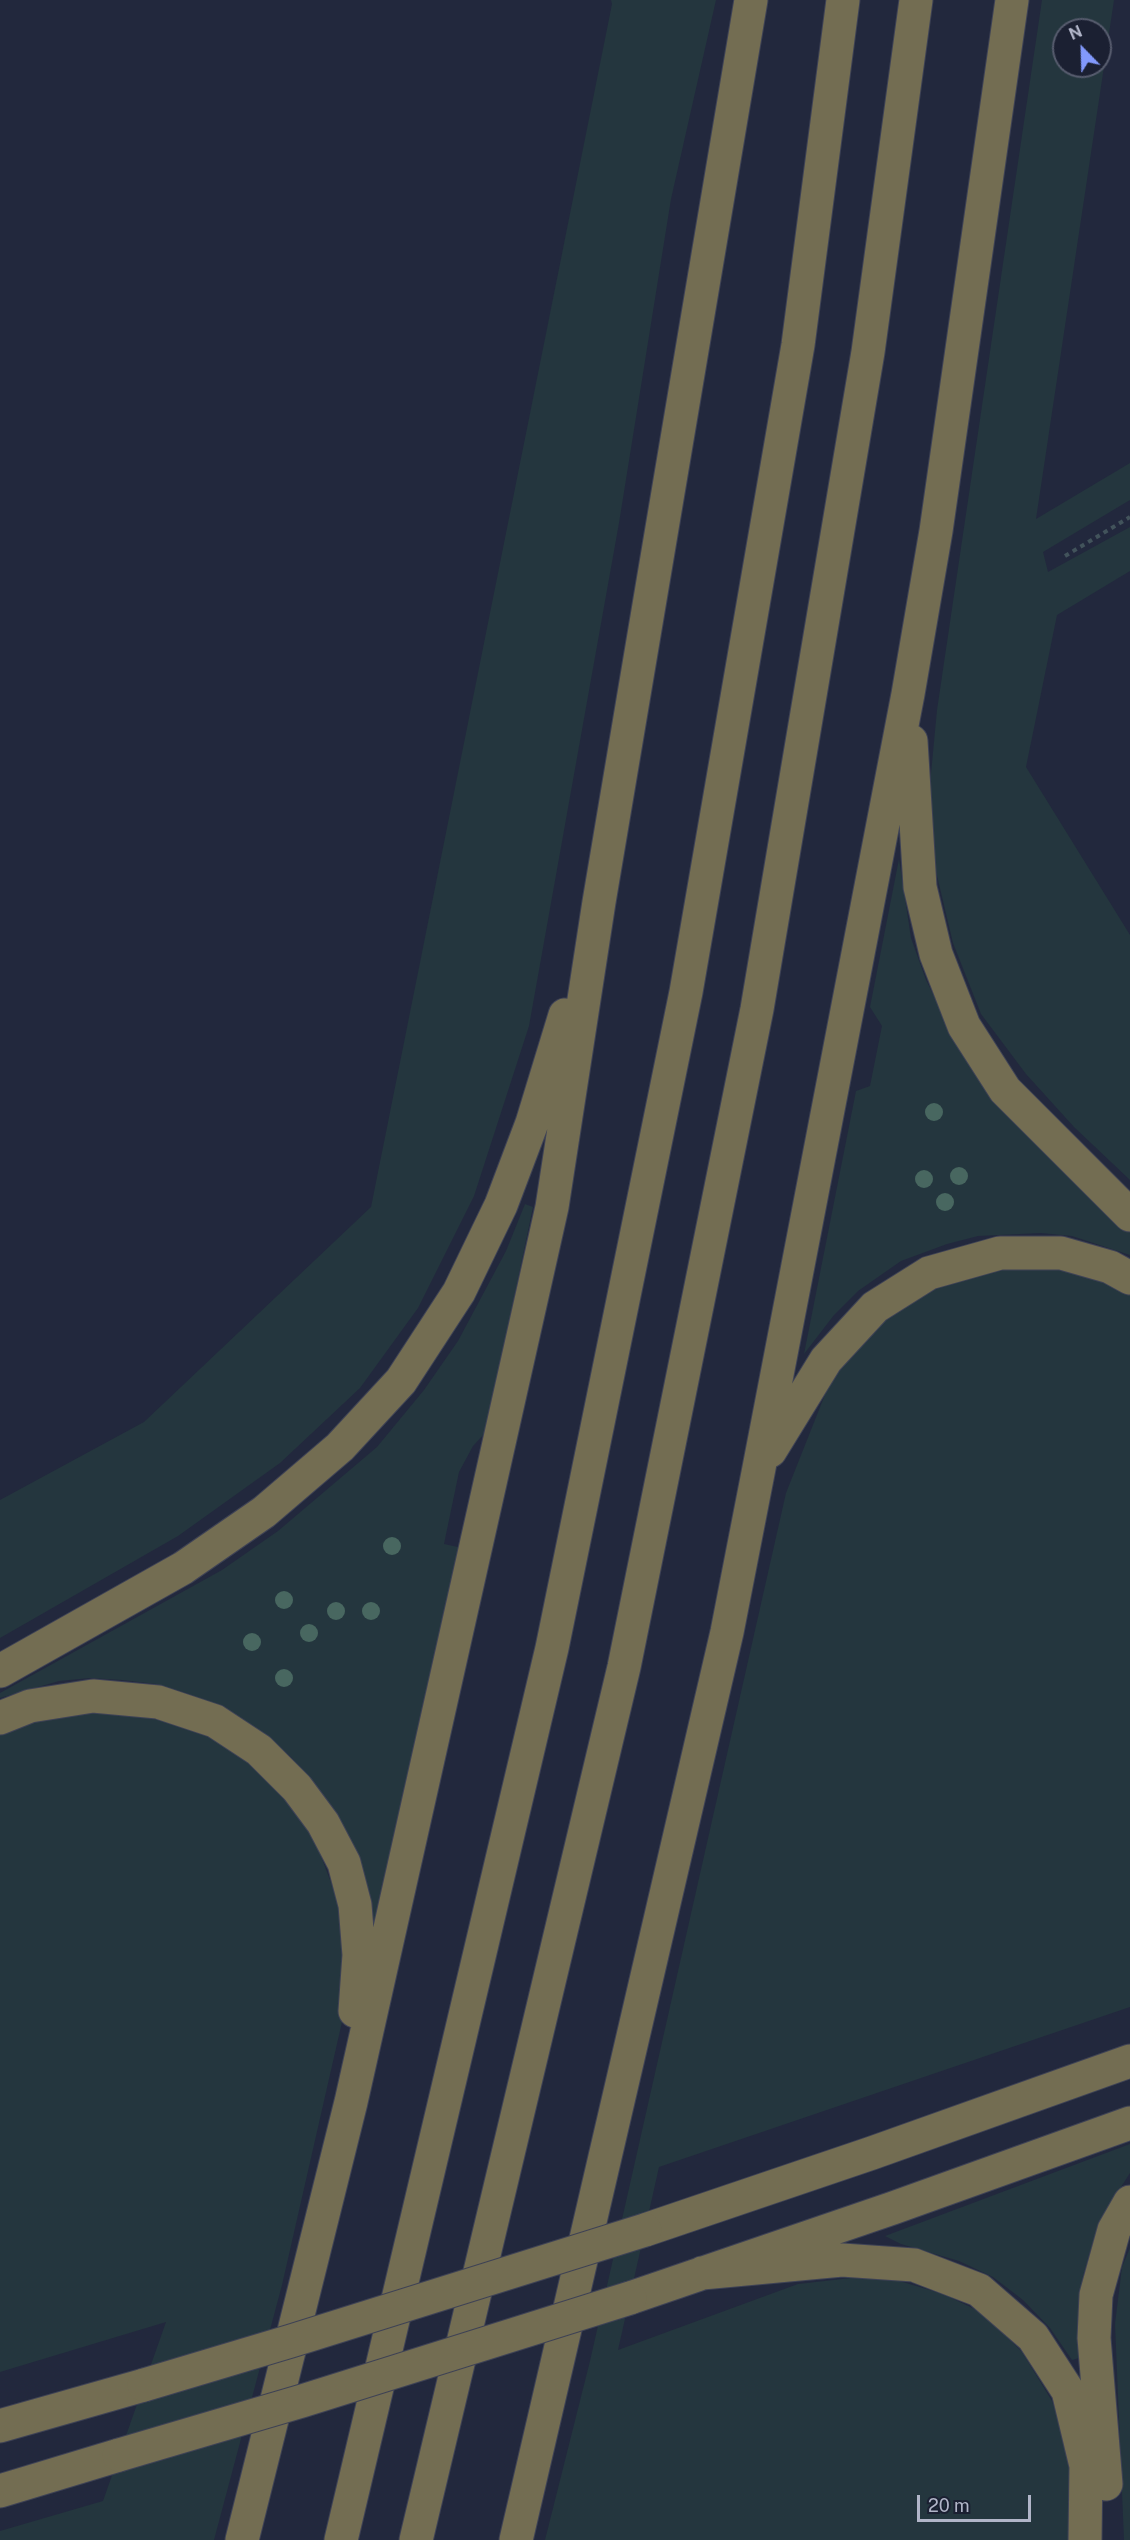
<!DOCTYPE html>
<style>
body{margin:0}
#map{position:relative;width:1130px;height:2540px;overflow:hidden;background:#22283d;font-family:"Public Sans",sans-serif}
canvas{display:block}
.north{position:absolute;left:1052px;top:18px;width:60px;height:60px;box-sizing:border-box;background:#1b2032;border:2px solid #575c6e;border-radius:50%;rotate:337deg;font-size:16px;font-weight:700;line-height:24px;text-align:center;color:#b1b5c8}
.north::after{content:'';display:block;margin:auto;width:21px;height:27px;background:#8299fc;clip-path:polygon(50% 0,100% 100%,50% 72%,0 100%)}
.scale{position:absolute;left:917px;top:2495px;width:114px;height:27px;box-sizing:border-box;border:3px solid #b1b5c8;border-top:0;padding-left:8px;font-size:18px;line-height:21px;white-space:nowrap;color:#b1b5c8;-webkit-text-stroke:4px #1b2032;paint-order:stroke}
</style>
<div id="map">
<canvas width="1130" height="2540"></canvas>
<div class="north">N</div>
<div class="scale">20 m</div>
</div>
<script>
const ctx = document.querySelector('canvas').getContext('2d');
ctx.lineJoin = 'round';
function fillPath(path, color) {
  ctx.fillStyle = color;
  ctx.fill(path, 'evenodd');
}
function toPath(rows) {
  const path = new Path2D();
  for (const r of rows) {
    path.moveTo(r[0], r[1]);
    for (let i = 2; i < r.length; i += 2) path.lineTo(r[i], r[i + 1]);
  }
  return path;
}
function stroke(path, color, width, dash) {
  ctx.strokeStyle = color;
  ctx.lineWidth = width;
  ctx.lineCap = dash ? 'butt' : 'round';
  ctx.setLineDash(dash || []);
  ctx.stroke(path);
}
fillPath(toPath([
 [611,0,716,0,671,199,619,523,529,1026,474,1196,418,1308,360,1388,280,1463,178,1536,0,1638,0,1500,144,1422,371,1207,612,4],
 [1042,0,1114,0,1036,519,1130,463,1130,500,1043,552,1048,572,1130,527,1130,571,1057,615,1026,767,1130,935,1130,1180,1074,1127,1026,1074,981,1014,953,943,934,863,930,784,937,710],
 [1064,30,1100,30,1100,66,1064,66],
 [899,859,911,938,926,980,948,1024,1130,1230,1130,1255,1072,1236,1041,1233,978,1236,947,1244,901,1261,858,1291,834,1315,804,1354,856,1091,870,1086,882,1026,870,1007],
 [525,1204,533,1207,486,1432,473,1446,459,1472,444,1544,462,1548,373,1935,364,1875,353,1845,335,1811,291,1757,240,1717,186,1693,156,1684,122,1680,90,1678,59,1681,0,1698,0,1693,222,1570,278,1531,377,1447,424,1390,458,1341,506,1251],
 [998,1266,1060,1268,1120,1287,1130,1294,1130,2007,659,2167,618,2350,798,2284,851,2278,896,2280,943,2294,983,2313,1022,2352,1052,2401,1068,2450,1073,2540,545,2540,590,2361,786,1493,830,1382,864,1337,903,1302,949,1280],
 [95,1710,155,1716,214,1738,245,1758,268,1779,301,1817,316,1843,341,1909,347,1981,342,2022,282,2285,214,2540,0,2540,0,2531,103,2501,166,2322,0,2372,0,1732,32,1720],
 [1130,2144,1130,2173,1110,2204,1094,2238,1083,2276,1078,2313,1079,2358,1072,2360,1050,2328,1023,2300,993,2277,959,2261,901,2244,885,2236],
 [1130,2248,1130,2540,1124,2540,1115,2324,1122,2267]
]), '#24363e');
const highway = toPath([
 [911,741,920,887,936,954,964,1026,1005,1090,1130,1215],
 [770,1451,826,1360,875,1307,929,1273,1000,1253,1061,1253,1110,1267,1130,1278],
 [0,1671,183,1568,264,1512,340,1447,401,1381,459,1292,501,1205,532,1123,565,1015],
 [0,1718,30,1706,93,1696,158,1702,215,1721,259,1750,297,1788,323,1823,344,1863,355,1905,359,1955,355,2011],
 [645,2230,872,2153,1130,2061],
 [702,2273,842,2260,914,2265,979,2290,1033,2337,1068,2391,1086,2466,1085,2540],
 [630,2298,893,2208,1130,2123],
 [0,2426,144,2385],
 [1106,2484,1094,2338,1096,2295,1114,2230,1130,2202],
 [0,2491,119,2455],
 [242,2540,351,2102,552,1207,599,902,751,0],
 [341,2540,552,1648,686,992,798,345,843,0],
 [416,2540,624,1667,757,1009,868,352,916,0],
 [516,2540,727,1632,759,1468,908,694,936,531,1012,0]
]);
stroke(highway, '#3e4255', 35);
stroke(toPath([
 [1065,556,1130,517]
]), '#42535b', 4, [4.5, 4.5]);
stroke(highway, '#736d52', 33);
const highwayBridge = toPath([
 [144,2385,291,2341,645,2230],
 [119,2455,302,2401,630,2298]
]);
stroke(highwayBridge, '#3e4255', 35, []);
stroke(highwayBridge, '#736d52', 33);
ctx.fillStyle = '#486760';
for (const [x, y] of [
 [934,1112],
 [959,1176],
 [924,1179],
 [945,1202],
 [392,1546],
 [284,1600],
 [336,1611],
 [371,1611],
 [309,1633],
 [252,1642],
 [284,1678]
]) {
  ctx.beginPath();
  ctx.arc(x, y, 9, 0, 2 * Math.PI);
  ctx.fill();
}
</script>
